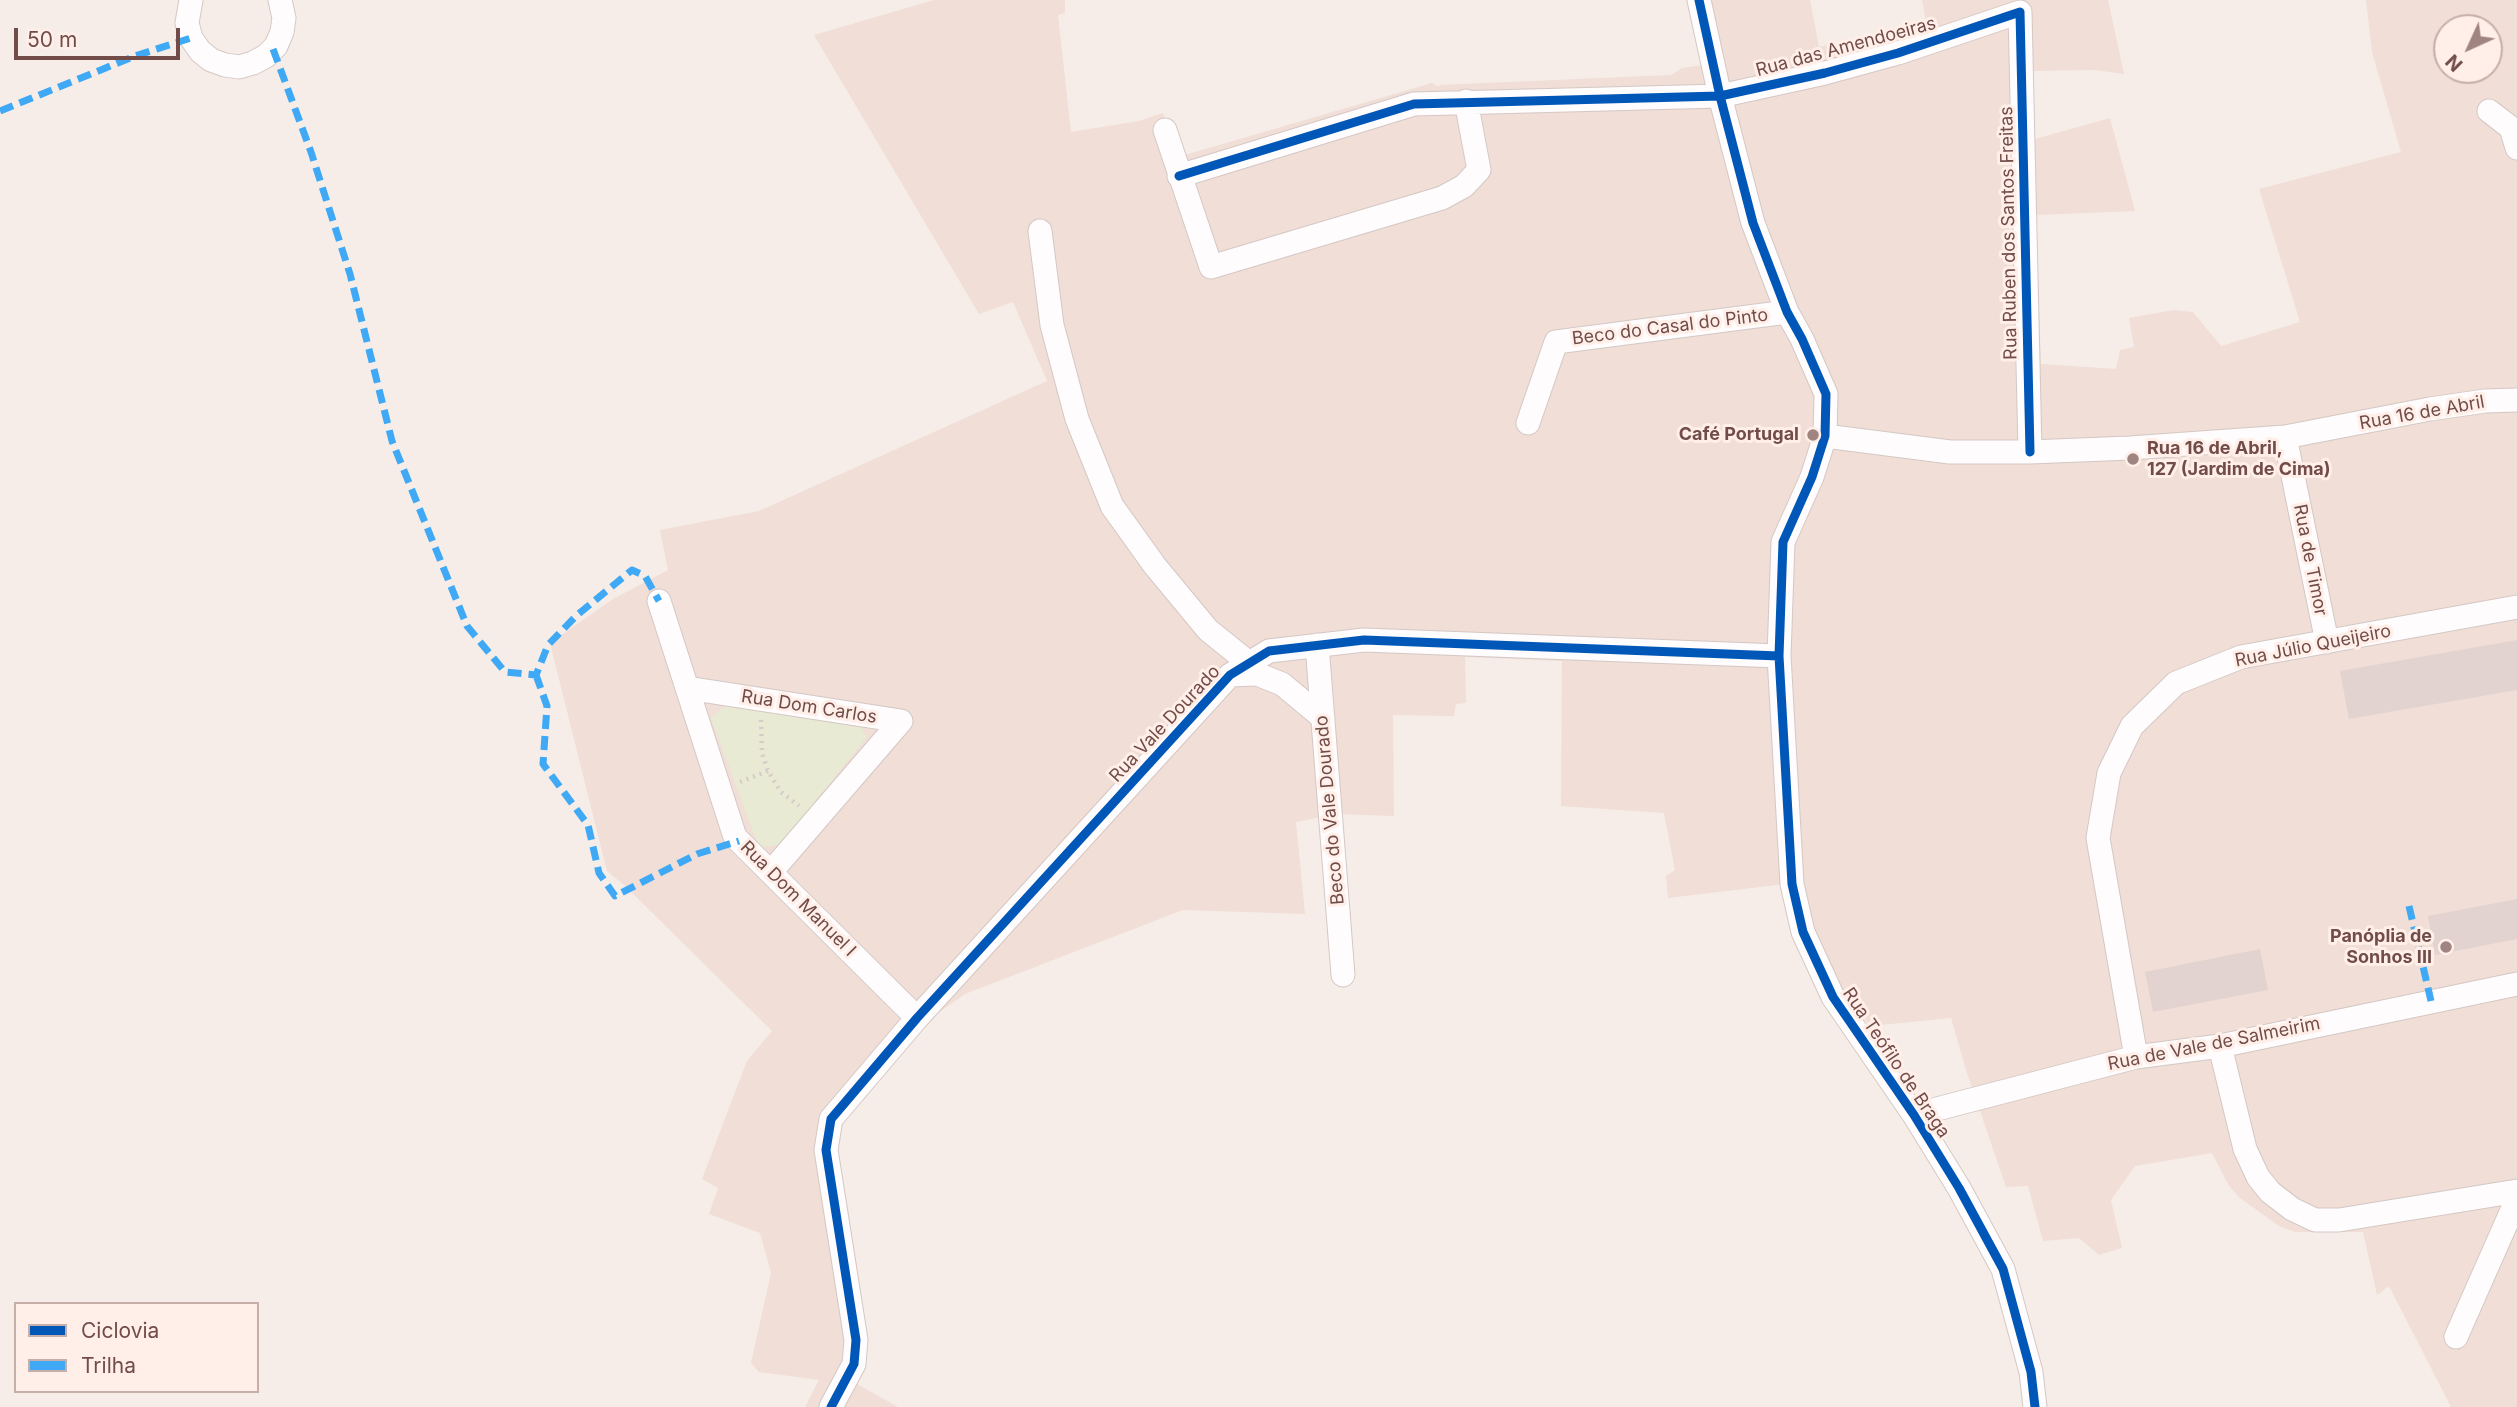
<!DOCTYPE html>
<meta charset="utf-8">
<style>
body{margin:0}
#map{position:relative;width:2517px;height:1407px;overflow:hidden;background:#f6ede8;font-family:Inter,sans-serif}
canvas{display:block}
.legend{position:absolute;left:14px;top:1302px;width:245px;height:91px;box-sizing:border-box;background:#ffefe8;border:2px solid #c7aea8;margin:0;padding:9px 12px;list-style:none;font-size:21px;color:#724c49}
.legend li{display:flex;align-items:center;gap:14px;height:35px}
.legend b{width:35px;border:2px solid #c7aea8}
.north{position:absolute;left:2433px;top:14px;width:70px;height:70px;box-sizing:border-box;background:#ffefe8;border:2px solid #c7aea8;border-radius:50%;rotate:225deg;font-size:19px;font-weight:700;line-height:28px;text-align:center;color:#724c49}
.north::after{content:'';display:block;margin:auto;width:24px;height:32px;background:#a08481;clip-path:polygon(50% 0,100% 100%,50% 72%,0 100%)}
.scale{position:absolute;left:14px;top:28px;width:166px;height:32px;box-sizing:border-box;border:4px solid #724c49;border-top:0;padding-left:9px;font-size:21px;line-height:24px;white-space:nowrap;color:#724c49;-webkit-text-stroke:5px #ffefe8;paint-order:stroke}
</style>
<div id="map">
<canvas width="2517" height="1407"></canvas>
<ul class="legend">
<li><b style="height:9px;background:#0057b8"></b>Ciclovia</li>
<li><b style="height:9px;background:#3fa9f5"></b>Trilha</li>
</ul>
<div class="north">N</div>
<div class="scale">50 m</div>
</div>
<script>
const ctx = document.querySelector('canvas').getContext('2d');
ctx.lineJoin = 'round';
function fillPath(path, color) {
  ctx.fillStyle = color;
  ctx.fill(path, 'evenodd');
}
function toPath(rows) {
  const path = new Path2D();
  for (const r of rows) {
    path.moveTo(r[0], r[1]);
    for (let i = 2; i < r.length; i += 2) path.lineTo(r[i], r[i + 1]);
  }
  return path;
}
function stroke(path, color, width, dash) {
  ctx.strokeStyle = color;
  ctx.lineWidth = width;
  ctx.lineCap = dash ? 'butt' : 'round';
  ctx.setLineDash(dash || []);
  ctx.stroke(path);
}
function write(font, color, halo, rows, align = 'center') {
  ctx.font = font + ' Inter,sans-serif';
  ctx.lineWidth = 6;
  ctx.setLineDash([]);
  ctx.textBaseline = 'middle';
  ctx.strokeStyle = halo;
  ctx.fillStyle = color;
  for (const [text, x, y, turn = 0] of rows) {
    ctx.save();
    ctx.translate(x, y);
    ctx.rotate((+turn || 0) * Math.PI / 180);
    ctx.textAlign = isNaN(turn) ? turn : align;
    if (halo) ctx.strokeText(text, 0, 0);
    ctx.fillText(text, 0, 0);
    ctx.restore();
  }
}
fillPath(toPath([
 [934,0,1065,0,1065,13,1058,15,1071,132,1139,121,1163,113,1178,157,1432,83,1439,87,1439,85,1671,75,1682,68,1716,63,1701,0,1810,0,1819,47,1926,22,1922,0,2108,0,2124,74,2094,70,2031,71,2028,141,2110,118,2135,211,2036,215,2041,364,2116,369,2120,350,2134,347,2129,318,2173,310,2193,312,2221,346,2300,322,2259,189,2401,152,2372,52,2366,0,2517,0,2517,1407,2451,1407,2389,1286,2377,1295,2363,1232,2295,1232,2279,1226,2240,1198,2229,1186,2212,1153,2135,1166,2111,1200,2122,1248,2099,1255,2079,1238,2043,1241,2028,1186,2006,1187,1967,1073,1951,1018,1870,1026,1844,992,1828,964,1807,915,1802,882,1668,898,1666,876,1675,870,1664,813,1561,806,1562,661,1465,657,1466,703,1456,704,1454,716,1393,715,1394,816,1337,814,1296,822,1305,914,1183,910,965,994,906,1036,828,1126,850,1380,898,1407,805,1407,819,1380,759,1372,751,1363,771,1273,760,1233,709,1214,718,1188,702,1179,747,1061,772,1031,624,885,607,871,550,643,613,599,668,570,660,530,759,511,1047,381,1013,302,979,314,814,35],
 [2447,28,2489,28,2489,70,2447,70]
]), '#f0ded7');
fillPath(toPath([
 [732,703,862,728,867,737,780,845,761,847,755,837,711,718,722,708]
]), '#e8ead3');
fillPath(toPath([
 [2517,640,2517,690,2349,719,2340,671],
 [2517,899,2517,939,2435,955,2428,916],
 [2260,949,2268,990,2153,1012,2145,972]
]), '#e2d3d0');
const minor = toPath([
 [191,0,187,23,191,38,200,51,211,60,225,65,239,67,253,63,266,56,276,46,282,32,284,18,280,0],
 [1699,0,1720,96,1753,223,1787,312,1802,339,1826,394,1825,436,1812,477,1783,542,1779,656,1792,884,1803,932,1833,997,1914,1115,1959,1188,2003,1269,2031,1372,2035,1407],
 [2489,111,2511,128,2517,148],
 [1165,130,1211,267,1442,198,1464,186,1479,170,1466,101],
 [1179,176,1414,104,1720,96,1825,73,1898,53,2020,12,2030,452],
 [1040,231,1052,325,1077,419,1112,506,1155,566,1208,630,1249,663],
 [1528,423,1556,342,1787,312],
 [1825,436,1950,452,2030,452,2130,448,2285,437,2430,409,2485,401,2517,400],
 [2285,437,2327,642],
 [659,601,735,837,917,1018],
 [1317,645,1343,975],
 [1230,675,1257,674,1282,684,1323,718],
 [687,688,901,721,771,872],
 [2220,1046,2245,1149,2258,1177,2270,1192,2292,1209,2315,1220,2339,1220,2517,1191],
 [2136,1057,2098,838,2109,773,2132,726,2176,683,2241,657,2517,607],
 [1914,1115,2136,1057,2220,1046,2517,984],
 [2456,1337,2517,1199],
 [831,1407,854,1364,856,1340,826,1150,831,1119,917,1018,1230,675,1269,651,1364,640,1779,656]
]);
stroke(minor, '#d4c8c5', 25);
stroke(toPath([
 [761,720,762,753,768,771,781,792,799,806],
 [740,782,768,771]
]), '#d7cbc9', 4.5, [2, 5]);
stroke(minor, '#fefcfc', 23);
stroke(toPath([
 [273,49,311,152,350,274,392,441,467,626,505,672,536,675,548,645,576,616,632,570,645,576,659,601],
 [0,111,135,56,191,38],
 [536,675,547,706,543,764,588,825,599,873,615,896,697,854,739,841],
 [2409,906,2431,1001]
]), '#3fa9f5', 7, [14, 7]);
stroke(toPath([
 [1699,0,1720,96,1753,223,1787,312,1802,339,1826,394,1825,436,1812,477,1783,542,1779,656,1792,884,1803,932,1833,997,1914,1115,1959,1188,2003,1269,2031,1372,2035,1407],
 [1179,176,1414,104,1720,96,1825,73,1898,53,2020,12,2030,452],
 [831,1407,854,1364,856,1340,826,1150,831,1119,917,1018,1230,675,1269,651,1364,640,1779,656]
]), '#0057b8', 9);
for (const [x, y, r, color] of [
 [1813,435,7,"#a08481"],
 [2133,459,7,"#a08481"],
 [2446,947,7,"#a08481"]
]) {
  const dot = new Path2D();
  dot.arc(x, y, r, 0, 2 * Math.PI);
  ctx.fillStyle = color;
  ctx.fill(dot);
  stroke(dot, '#ffefe8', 2.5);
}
write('18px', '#724c49', '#ffefe8', [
 ["Rua das Amendoeiras",1846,47,-15],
 ["Rua Ruben dos Santos Freitas",2009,233,-91],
 ["Beco do Casal do Pinto",1670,327,-7],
 ["Rua 16 de Abril",2422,413,-10],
 ["Rua de Timor",2310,560,79],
 ["Rua Júlio Queijeiro",2313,646,-11],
 ["Rua Dom Carlos",809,707,9],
 ["Rua Vale Dourado",1165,724,-47],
 ["Beco do Vale Dourado",1330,810,-95],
 ["Rua Dom Manuel I",798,899,45],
 ["Rua de Vale de Salmeirim",2214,1044,-11],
 ["Rua Teófilo de Braga",1896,1063,56]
]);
write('bold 18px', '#724c49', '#ffefe8', [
 ["Café Portugal",1799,435],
 ["Rua 16 de Abril,",2147,449,"left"],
 ["127 (Jardim de Cima)",2147,470,"left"],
 ["Panóplia de",2432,937],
 ["Sonhos III",2432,958]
], 'right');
</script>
